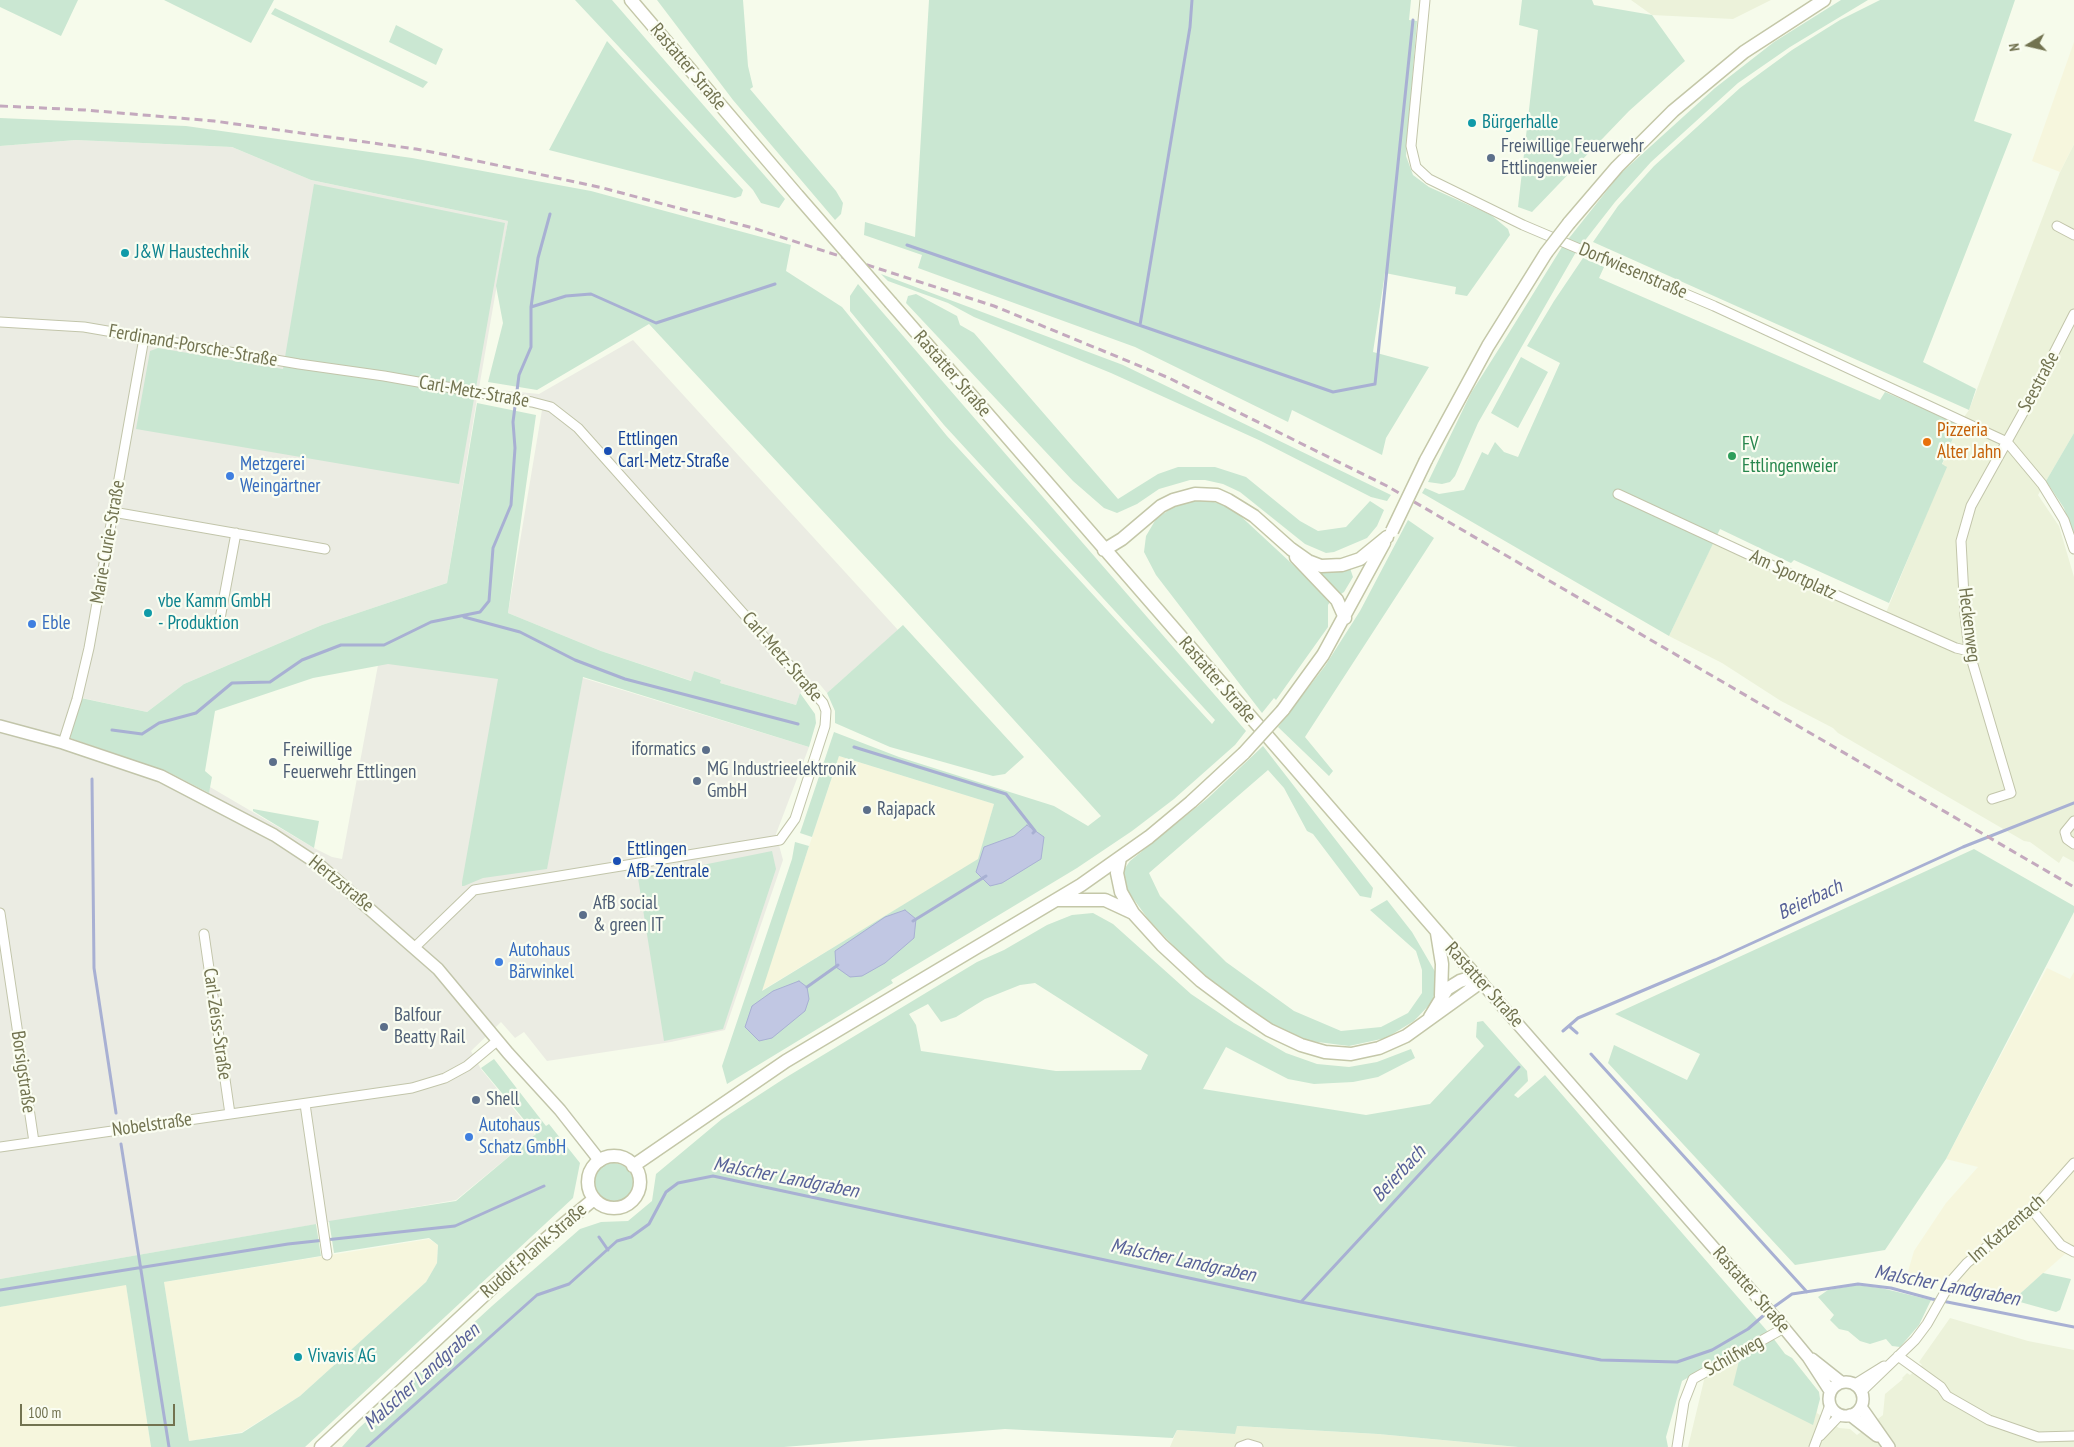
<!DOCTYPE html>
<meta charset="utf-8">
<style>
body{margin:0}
#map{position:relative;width:2074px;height:1447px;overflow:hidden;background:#f6fbeb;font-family:"PT Sans Narrow",sans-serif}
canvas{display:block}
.north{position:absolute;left:2004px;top:20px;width:50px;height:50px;-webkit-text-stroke:4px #fafdf1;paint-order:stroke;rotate:261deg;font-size:14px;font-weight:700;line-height:20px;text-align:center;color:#727350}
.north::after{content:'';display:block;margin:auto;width:18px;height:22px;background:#727350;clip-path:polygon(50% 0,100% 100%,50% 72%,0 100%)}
.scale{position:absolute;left:20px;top:1404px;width:155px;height:22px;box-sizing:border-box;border:2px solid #727350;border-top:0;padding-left:6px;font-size:15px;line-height:18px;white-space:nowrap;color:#727350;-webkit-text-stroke:4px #fafdf1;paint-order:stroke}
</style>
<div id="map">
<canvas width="2074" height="1447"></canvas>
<div class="north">N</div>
<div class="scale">100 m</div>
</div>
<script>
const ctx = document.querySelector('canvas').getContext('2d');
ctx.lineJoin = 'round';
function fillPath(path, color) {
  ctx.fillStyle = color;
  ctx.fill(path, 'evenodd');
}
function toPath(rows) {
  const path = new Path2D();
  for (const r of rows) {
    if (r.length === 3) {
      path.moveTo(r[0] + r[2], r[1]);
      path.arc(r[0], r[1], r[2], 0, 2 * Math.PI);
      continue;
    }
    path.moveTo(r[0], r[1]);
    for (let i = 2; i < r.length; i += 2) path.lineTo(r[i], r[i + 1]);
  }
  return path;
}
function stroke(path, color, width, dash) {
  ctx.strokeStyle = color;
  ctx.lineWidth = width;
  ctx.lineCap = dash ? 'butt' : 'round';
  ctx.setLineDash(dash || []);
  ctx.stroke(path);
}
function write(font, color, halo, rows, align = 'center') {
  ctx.font = font + ' "PT Sans Narrow",sans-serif';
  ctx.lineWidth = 4.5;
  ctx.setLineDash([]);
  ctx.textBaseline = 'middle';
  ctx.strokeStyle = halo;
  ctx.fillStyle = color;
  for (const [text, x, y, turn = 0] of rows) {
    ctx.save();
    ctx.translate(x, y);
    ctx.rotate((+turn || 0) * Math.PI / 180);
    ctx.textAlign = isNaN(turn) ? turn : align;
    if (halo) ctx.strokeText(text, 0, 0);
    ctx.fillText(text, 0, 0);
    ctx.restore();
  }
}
fillPath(toPath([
 [1631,0,1771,0,1733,19,1652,15],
 [2074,144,2074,433,2038,495,2059,526,2074,577,2074,862,2063,856,2059,863,2030,842,2024,841,1838,733,1833,728,1781,701,1722,663,1669,636,1713,543,1883,620,1946,466,1942,465,1959,424,1969,410,2060,172],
 [1950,1318,2028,1341,2074,1350,2074,1447,1688,1447,1705,1376,1773,1338,1785,1354,1792,1358,1819,1392,1817,1413,1839,1428,1850,1429,1857,1435,1883,1415,1885,1394,1903,1379,1902,1378,1907,1373,1910,1375,1922,1365,1919,1362],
 [1236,1426,1378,1434,1518,1447,1170,1447,1177,1430,1234,1434]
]), '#ecf2da');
fillPath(toPath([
 [2074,42,2074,144,2060,172,2032,161],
 [839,756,994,804,978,860,761,991],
 [2047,968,2070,979,2074,972,2074,1256,2065,1254,2013,1300,1907,1275,1914,1251,1946,1203,1978,1167,1946,1159],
 [429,1239,438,1245,437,1263,426,1282,300,1396,242,1432,189,1441,164,1282],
 [126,1284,151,1447,0,1447,0,1307]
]), '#f6f6dd');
fillPath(toPath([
 [76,140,232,147,311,180,508,221,479,388,539,394,633,340,898,630,827,693,817,681,800,693,796,705,720,683,721,680,694,671,692,681,601,651,508,613,542,410,477,398,447,583,322,625,184,684,147,712,82,698,70,738,168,772,208,793,210,787,314,848,332,857,342,859,378,665,478,646,809,747,776,834,783,860,725,1030,671,1042,547,1061,524,1032,515,1038,501,1022,471,1051,481,1069,535,1135,456,1200,0,1279,0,146]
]), '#ebece3');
fillPath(toPath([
 [0,0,78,0,61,36,0,7],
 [164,0,274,0,251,43],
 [575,0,612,0,785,199,779,208,761,203,753,190],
 [657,0,743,0,748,66,753,87,750,89,836,191,843,203,841,214,835,220,733,100],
 [929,0,1411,0,1409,20,1417,21,1406,156,1413,175,1429,187,1491,215,1508,229,1510,235,1467,296,1455,294,1456,287,1385,273,1373,352,1429,367,1386,438,1382,455,1292,410,1288,422,1135,347,918,268,922,255,864,235,865,222,915,237],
 [1522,0,1592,0,1594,5,1652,15,1685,61,1629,111,1532,212,1518,207,1538,30,1519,25],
 [1841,0,1868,0,1790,47,1738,83,1651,162,1615,202,1576,252,1478,423,1455,476,1450,482,1442,484,1428,482,1471,393,1507,336,1562,247,1620,174,1715,88,1774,42],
 [1880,0,2015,0,1974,121,2012,134,1923,362,1976,389,1969,410,1593,242,1618,206,1654,166,1740,88,1792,50,1840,20],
 [275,8,428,82,423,88,271,14],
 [396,25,443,49,436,65,389,42],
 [607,41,743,190,741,196,735,198,549,150],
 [0,118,186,126,412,158,591,191,791,245,786,271,842,307,947,436,1212,724,1215,720,944,425,850,311,850,296,858,284,1246,731,1235,745,1174,799,1132,831,1077,868,891,980,893,983,727,1084,722,1066,792,859,795,842,809,846,762,991,978,859,994,804,839,756,812,837,800,833,834,732,899,757,1054,806,1088,826,1101,816,897,591,649,324,537,390,488,382,503,323,496,286,508,221,311,180,232,147,76,140,0,146],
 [314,184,505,223,459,484,136,429,150,351,158,348,283,369],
 [1583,258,1604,267,1599,278,1880,400,1885,392,1959,424,1942,464,1947,467,1889,603,1794,560,1791,563,1720,529,1669,636,1422,493,1425,488,1439,494,1464,490,1482,452,1488,455,1495,442,1504,452,1518,457,1560,363,1527,346,1554,301],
 [881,274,1123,365,1391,495,1387,501,1371,497,1261,441,1111,373,974,317,948,303,888,281],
 [916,294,957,316,960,325,974,333,1118,499,1158,474,1178,467,1215,467,1246,477,1300,521,1318,531,1346,527,1370,501,1384,510,1377,526,1367,538,1334,552,1326,553,1305,544,1240,492,1223,484,1205,480,1190,480,1159,489,1137,504,1117,513,1104,508,1073,481,906,303,908,296],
 [1521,357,1548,372,1518,428,1491,413],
 [477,403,536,415,508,613,601,651,691,681,694,671,721,680,720,683,796,705,800,693,815,714,816,723,809,747,583,677,547,869,483,878,464,886,462,886,462,882,498,679,388,664,313,678,215,711,205,771,212,777,209,793,168,772,70,738,81,698,147,712,184,684,322,625,447,583],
 [2074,433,2074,540,2064,508,2046,481],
 [1200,499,1223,504,1234,510,1331,600,1328,605,1328,627,1276,700,1274,698,1262,713,1156,575,1144,552,1146,536,1156,519,1176,505],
 [1408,520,1434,538,1305,737,1333,771,1329,776,1278,727,1325,666,1360,611],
 [1311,568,1350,568,1353,577,1344,592,1338,596],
 [903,625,1024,757,1005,774,993,776,890,747,835,723,835,711,827,693],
 [1263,746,1373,888,1371,898,1360,896,1313,834,1307,831,1284,788,1268,770,1149,873,1160,896,1226,962,1294,1011,1341,1031,1381,1027,1408,1013,1422,993,1422,970,1416,951,1370,910,1387,900,1412,932,1437,975,1433,1001,1414,1021,1386,1038,1349,1046,1310,1041,1278,1028,1215,985,1181,954,1148,919,1122,883,1123,871,1130,861,1208,798],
 [253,809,319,821,314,848,253,811],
 [1974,849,2074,906,2074,912,1946,1159,1885,1250,1795,1265,1608,1063,1614,1045,1687,1080,1700,1054,1615,1014],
 [772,851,776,869,723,1029,664,1041,638,878],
 [1093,913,1113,924,1191,994,1234,1023,1286,1053,1317,1064,1349,1067,1377,1062,1411,1049,1415,1058,1378,1077,1353,1082,1314,1084,1288,1079,1226,1047,1203,1089,1366,1115,1430,1104,1484,1046,1476,1037,1477,1022,1483,1021,1527,1071,1528,1081,1514,1095,1518,1098,1545,1075,1768,1332,1682,1381,1666,1437,1668,1447,1518,1447,1378,1434,1237,1426,1235,1434,1177,1430,1173,1438,1005,1429,784,1447,342,1447,359,1428,492,1306,580,1229,601,1222,628,1221,652,1201,656,1174,722,1119,785,1078,977,962,1004,950,1047,925,1072,915],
 [1035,983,1148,1055,1141,1070,1056,1071,921,1051,916,1025,909,1014,928,1004,941,1022,956,1017,985,999,1020,985],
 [494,1059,546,1126,549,1124,580,1163,573,1198,305,1447,151,1447,126,1285,0,1307,0,1279,316,1224,321,1256,164,1282,189,1441,242,1433,300,1396,426,1282,437,1263,438,1245,429,1238,334,1253,329,1221,456,1201,536,1134,481,1068],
 [613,1183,20],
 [2043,1273,2071,1279,2060,1310,2056,1312,2013,1300],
 [1857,1285,1881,1288,1931,1300,1919,1325,1900,1347,1892,1346,1886,1339,1870,1344,1860,1341,1848,1331,1839,1329,1830,1320,1834,1315,1818,1297,1828,1290],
 [1773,1338,1785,1354,1792,1358,1819,1392,1820,1399,1813,1425,1733,1385,1740,1357]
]), '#cae7d2');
const water = toPath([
 [1027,825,1044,837,1041,859,1002,883,990,886,976,872,984,847,1014,836,1027,825],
 [905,910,916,919,914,938,885,963,862,976,850,977,836,967,835,951,885,917,905,910],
 [799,981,807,987,809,999,805,1011,772,1038,759,1041,745,1027,752,1006,773,991,799,981]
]);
fillPath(water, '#c1c7e3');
stroke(water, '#a8b0d3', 1);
stroke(toPath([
 [907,245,1333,392,1375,384,1413,20],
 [531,307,566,296,591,294,656,323,775,284],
 [1140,325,1190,27,1192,0],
 [464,617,520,632,575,660,625,679,798,724],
 [112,730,142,734,159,723,196,713,232,683,270,682,302,660,341,645,384,645,431,622,480,612,489,601,493,548,511,505,515,448,513,422,519,375,531,347,531,307,538,258,550,214],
 [854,747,1006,794,1035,831,1033,833],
 [92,779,94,968,116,1113],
 [913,921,986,876],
 [807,987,838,965],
 [1569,1026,1577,1033],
 [1563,1031,1578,1018,1715,960,1963,847,2074,803],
 [1591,1054,1807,1292],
 [121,1144,169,1447],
 [599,1237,608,1250],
 [0,1290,288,1244,455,1226,544,1186],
 [1301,1302,1519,1067],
 [367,1447,537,1295,569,1284,617,1241,631,1237,649,1224,666,1192,678,1183,713,1176,1301,1302,1601,1360,1677,1362,1712,1350,1748,1329,1771,1309,1792,1294,1858,1284,1891,1288,1932,1299,2074,1327]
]), '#a8b0d3', 3);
const minor = toPath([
 [1425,0,1411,146,1416,167,1429,179,1523,225,1714,306,2007,442,2042,484,2064,520,2074,549],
 [2057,226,2074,235],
 [0,322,84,327,299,364,384,376,532,402,551,407,578,428,823,703,826,711,825,726,795,819,780,840,474,890,415,947],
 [1618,494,1825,590,1956,648,1969,651],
 [113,512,325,549],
 [219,624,236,533],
 [63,743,77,699,89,648,144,338],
 [1992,799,2011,793,1969,651,1965,615,1961,541,1971,506,2030,400,2074,314],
 [2074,821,2065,832,2067,839,2074,844],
 [0,913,34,1142],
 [204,934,230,1114],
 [305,1104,327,1255],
 [0,1147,412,1088,445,1078,467,1066,497,1041],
 [2032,1210,2061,1245,2074,1252],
 [1898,1356,1941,1387,1947,1396,1989,1420,2038,1437,2074,1436],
 [1855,1384,1884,1366],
 [1861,1392,1915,1340,1927,1324,1952,1280,1967,1263,2032,1210,2074,1163],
 [1820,1436,1840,1415],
 [1240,1447,1248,1444,1258,1447],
 [1677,1447,1684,1402,1693,1379,1784,1328],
 [1814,1447,1830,1405]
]);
const tertiary = toPath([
 [0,726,63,743,161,776,274,835,318,864,438,969,508,1053,560,1110,600,1161],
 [1481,982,1784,1328,1808,1357,1830,1391],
 [1812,1359,1841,1382],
 [1846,1399,17],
 [1861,1407,1889,1447],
 [1850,1415,1877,1436]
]);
const secondary = toPath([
 [631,0,797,195],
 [1569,223,1617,167,1673,111,1744,52,1824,0],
 [891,303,1481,982,1406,1036,1379,1048,1351,1054,1325,1052,1301,1045,1269,1030,1244,1013,1201,981,1162,945,1133,913,1121,892,1117,873,1120,858],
 [1426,460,1488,346,1546,253],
 [1104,550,1122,539,1161,506,1173,500,1195,494,1217,495,1228,500,1254,516,1291,549,1308,561,1321,566,1342,565,1360,559,1387,537],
 [1296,557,1337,600,1345,618],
 [1283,710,1323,655,1384,543],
 [1058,900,1105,900,1133,913],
 [1437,933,1442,964,1441,996],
 [1430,1017,1447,989,1460,981,1476,976],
 [614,1182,26],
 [633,1166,786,1061,1081,885,1149,837,1191,802,1244,753],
 [321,1447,536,1247,594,1199]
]);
stroke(minor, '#c2c5aa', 11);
stroke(tertiary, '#c2c5aa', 14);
stroke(secondary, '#c4c7a8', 15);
stroke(minor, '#fff', 9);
stroke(tertiary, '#fff', 11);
stroke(secondary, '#fff', 12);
stroke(toPath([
 [0,106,85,110,214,121,416,149,487,163,603,188,753,228,994,306,1169,378,1387,486,2074,887]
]), '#c4a9be', 3, [8, 5]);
const secondaryBridge = toPath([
 [797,195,891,303],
 [1546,253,1569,223],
 [1392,531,1426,460],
 [1244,753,1283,710]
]);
stroke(secondaryBridge, '#c4c7a8', 15, []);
stroke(secondaryBridge, '#fff', 12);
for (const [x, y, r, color] of [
 [1472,123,5,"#0f9aa8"],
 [1491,158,5,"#5c6f8a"],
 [125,253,5,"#0f9aa8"],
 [1927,442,5,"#e8710a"],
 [608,451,5,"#1a4fb4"],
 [1732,456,5,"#2e9e5b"],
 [230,476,5,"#3f7fe0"],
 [148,613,5,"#0f9aa8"],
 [32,624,5,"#3f7fe0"],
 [706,750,5,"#5c6f8a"],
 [273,762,5,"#5c6f8a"],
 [697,781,5,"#5c6f8a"],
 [867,810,5,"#5c6f8a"],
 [617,861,5,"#1a4fb4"],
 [583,915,5,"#5c6f8a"],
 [499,962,5,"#3f7fe0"],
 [384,1027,5,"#5c6f8a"],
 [476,1100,5,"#5c6f8a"],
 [469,1137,5,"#3f7fe0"],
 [298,1357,5,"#0f9aa8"]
]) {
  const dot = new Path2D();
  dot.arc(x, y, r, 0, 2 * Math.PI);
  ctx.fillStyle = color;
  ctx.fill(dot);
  stroke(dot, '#fafdf1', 2);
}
write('19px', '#727350', '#fafdf1', [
 ["Rastatter Straße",688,67,50],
 ["Dorfwiesenstraße",1633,271,23],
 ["Ferdinand-Porsche-Straße",193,346,10],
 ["Rastatter Straße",952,374,49],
 ["Seestraße",2039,382,-62],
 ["Carl-Metz-Straße",474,392,10],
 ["Marie-Curie-Straße",108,542,-80],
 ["Am Sportplatz",1793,575,25],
 ["Heckenweg",1969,625,83],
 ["Carl-Metz-Straße",782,657,49],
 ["Rastatter Straße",1217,680,49],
 ["Hertzstraße",341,884,39],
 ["Rastatter Straße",1484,985,48],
 ["Carl-Zeiss-Straße",217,1024,82],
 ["Borsigstraße",23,1072,82],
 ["Nobelstraße",152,1125,-8],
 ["Im Katzentach",2007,1229,-41],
 ["Rudolf-Plank-Straße",534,1251,-41],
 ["Rastatter Straße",1751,1290,49],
 ["Schilfweg",1734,1356,-29]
]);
write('19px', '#0d838f', '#fafdf1', [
 ["Bürgerhalle",1482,123],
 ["J&W Haustechnik",135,253],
 ["vbe Kamm GmbH",158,602],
 ["- Produktion",158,624],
 ["Vivavis AG",308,1357]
], 'left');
write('19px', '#4e5e75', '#fafdf1', [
 ["Freiwillige Feuerwehr",1501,147],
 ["Ettlingenweier",1501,169],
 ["iformatics",696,750,"right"],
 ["Freiwillige",283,751],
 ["Feuerwehr Ettlingen",283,773],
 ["MG Industrieelektronik",707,770],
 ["GmbH",707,792],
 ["Rajapack",877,810],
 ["AfB social",593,904],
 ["& green IT",593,926],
 ["Balfour",394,1016],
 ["Beatty Rail",394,1038],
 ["Shell",486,1100]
], 'left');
write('19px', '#c56008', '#fafdf1', [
 ["Pizzeria",1937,431],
 ["Alter Jahn",1937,453]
], 'left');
write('19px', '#164399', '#fafdf1', [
 ["Ettlingen",618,440],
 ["Carl-Metz-Straße",618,462],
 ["Ettlingen",627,850],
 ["AfB-Zentrale",627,872]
], 'left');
write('19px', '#27864d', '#fafdf1', [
 ["FV",1742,445],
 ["Ettlingenweier",1742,467]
], 'left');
write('19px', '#366cbe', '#fafdf1', [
 ["Metzgerei",240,465],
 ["Weingärtner",240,487],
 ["Eble",42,624],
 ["Autohaus",509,951],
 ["Bärwinkel",509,973],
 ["Autohaus",479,1126],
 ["Schatz GmbH",479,1148]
], 'left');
write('italic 20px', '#576198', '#fafdf1', [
 ["Beierbach",1810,900,-25],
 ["Beierbach",1399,1174,-47],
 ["Malscher Landgraben",786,1178,11],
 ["Malscher Landgraben",1183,1261,12],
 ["Malscher Landgraben",1947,1286,11],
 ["Malscher Landgraben",422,1377,-42]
]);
</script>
